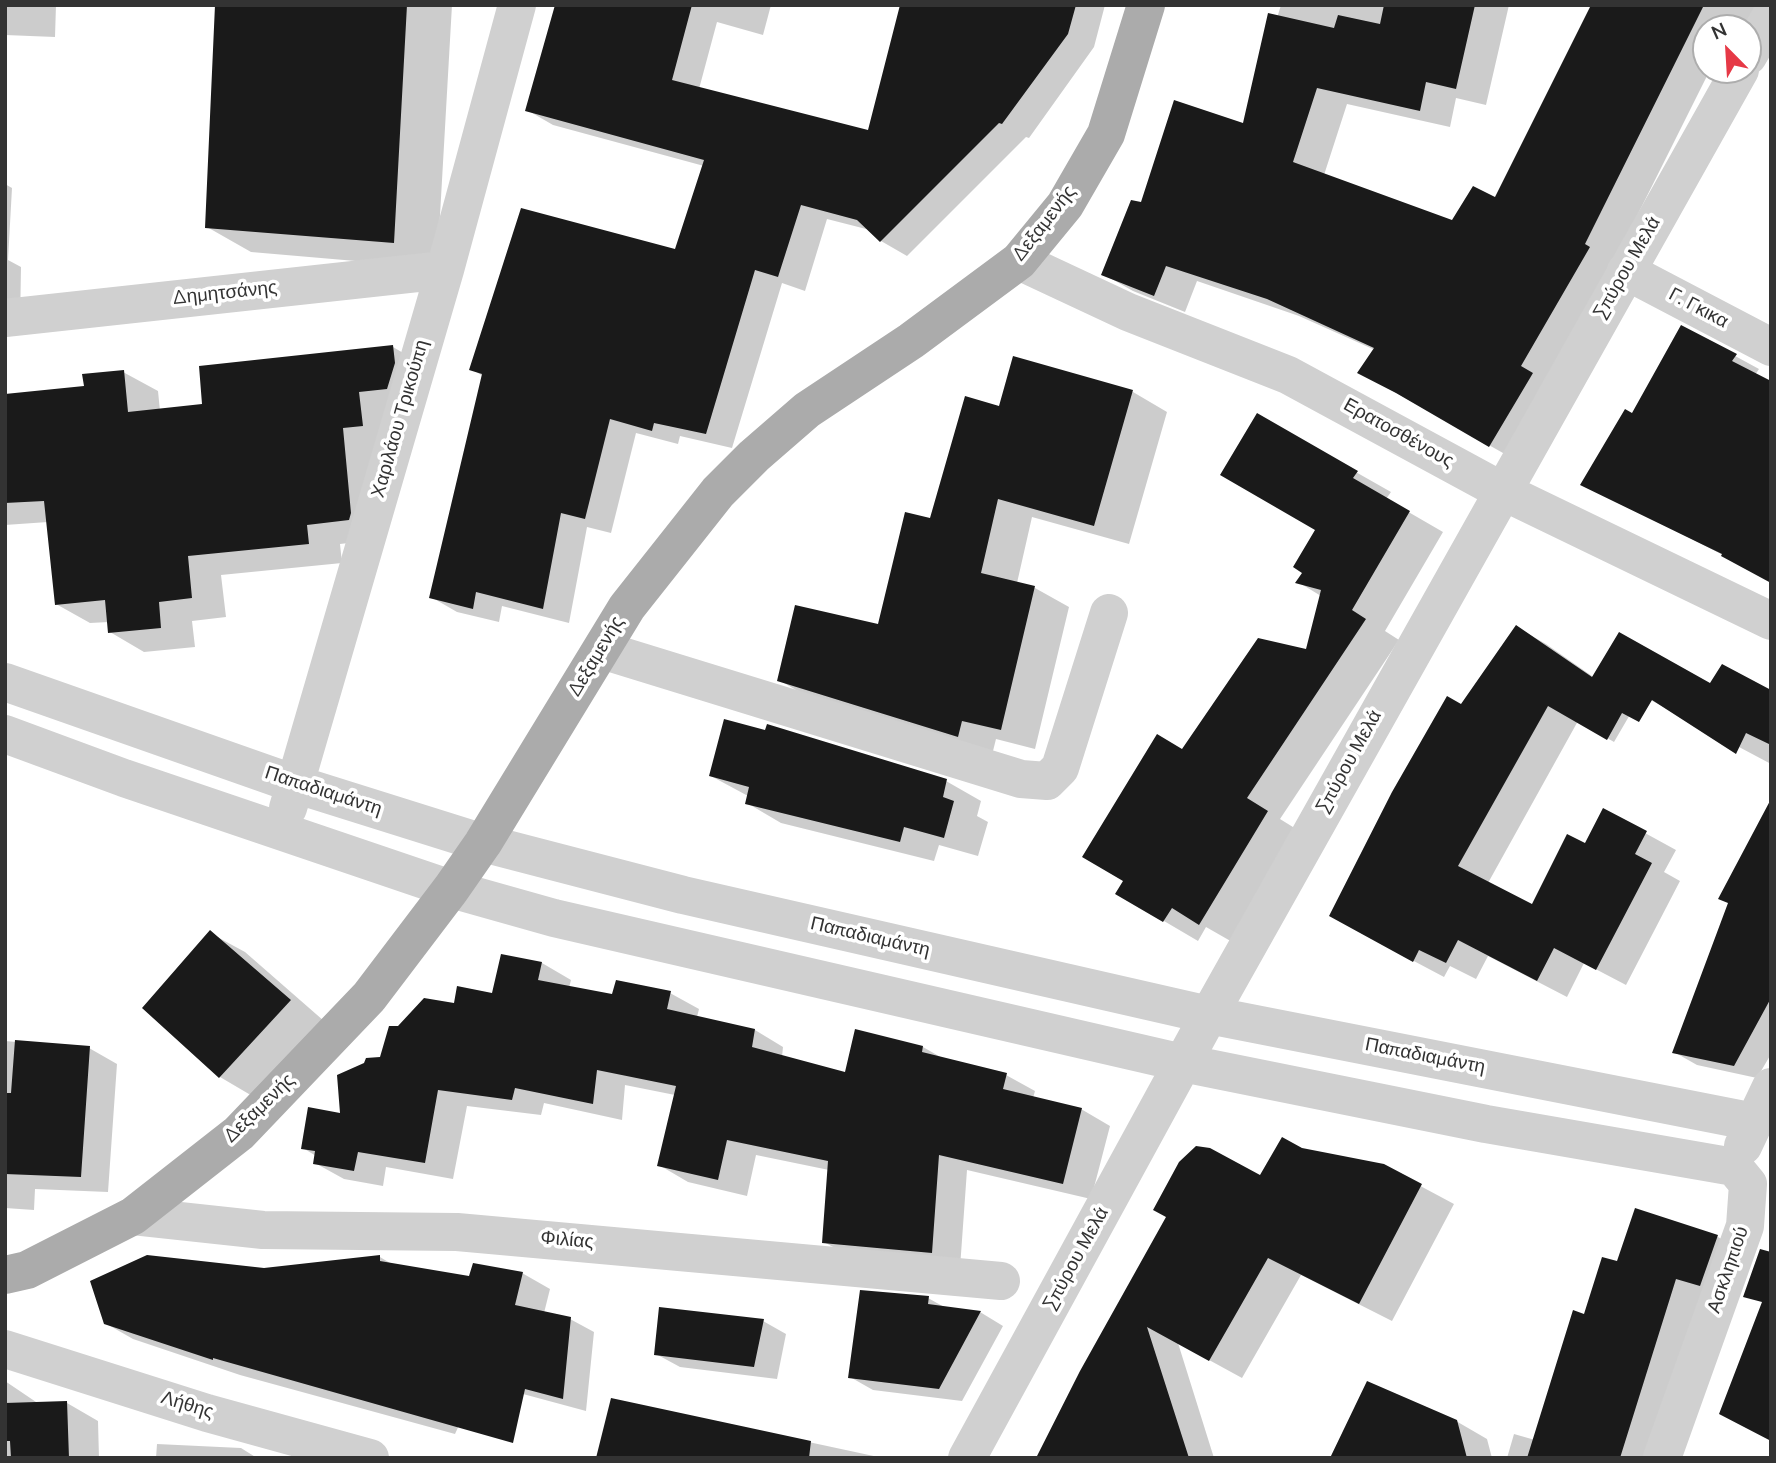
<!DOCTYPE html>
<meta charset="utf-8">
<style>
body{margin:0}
#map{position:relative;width:1776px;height:1463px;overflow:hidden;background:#fff;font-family:"Nunito Sans",sans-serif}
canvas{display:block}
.frame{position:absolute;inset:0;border:7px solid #333;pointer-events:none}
.north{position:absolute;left:1692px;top:14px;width:70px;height:70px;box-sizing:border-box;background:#fff;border:2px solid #adadad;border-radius:50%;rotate:336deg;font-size:19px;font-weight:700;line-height:28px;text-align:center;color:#333}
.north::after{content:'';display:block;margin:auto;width:24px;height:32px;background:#e63946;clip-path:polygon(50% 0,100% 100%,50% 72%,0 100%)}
</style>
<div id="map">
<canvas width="1776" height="1463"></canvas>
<div class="frame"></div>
<div class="north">N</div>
</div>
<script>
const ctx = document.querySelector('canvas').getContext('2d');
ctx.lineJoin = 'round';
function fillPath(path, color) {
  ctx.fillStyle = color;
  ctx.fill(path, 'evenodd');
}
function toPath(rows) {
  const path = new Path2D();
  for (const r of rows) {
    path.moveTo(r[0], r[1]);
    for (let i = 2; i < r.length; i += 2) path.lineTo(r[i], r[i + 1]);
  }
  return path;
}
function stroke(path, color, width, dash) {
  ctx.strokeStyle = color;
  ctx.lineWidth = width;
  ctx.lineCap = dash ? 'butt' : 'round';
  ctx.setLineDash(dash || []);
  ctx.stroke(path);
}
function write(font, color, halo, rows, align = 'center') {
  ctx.font = font + ' "Nunito Sans",sans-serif';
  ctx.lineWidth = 7;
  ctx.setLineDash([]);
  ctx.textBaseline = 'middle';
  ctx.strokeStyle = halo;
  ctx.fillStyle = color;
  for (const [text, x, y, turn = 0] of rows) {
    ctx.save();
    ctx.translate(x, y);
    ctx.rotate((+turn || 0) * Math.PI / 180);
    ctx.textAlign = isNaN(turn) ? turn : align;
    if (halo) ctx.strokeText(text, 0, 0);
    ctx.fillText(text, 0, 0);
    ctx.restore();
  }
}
fillPath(toPath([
 [5,5,56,5,55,37,5,35],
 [217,5,452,5,437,268,251,252,207,227],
 [584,5,771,5,763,35,717,22,699,89,869,132,920,5,1105,5,1094,47,1029,138,1026,137,907,256,881,241,870,230,827,219,805,291,782,283,732,448,680,436,678,444,636,433,611,533,587,527,569,623,502,606,499,622,457,612,431,597,483,376,471,369,676,251,704,166,553,125,527,110],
 [1281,5,1509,5,1486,105,1456,98,1450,127,1347,104,1324,175,1452,222,1496,200,1593,5,1758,5,1744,28,1706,28,1706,70,1710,70,1614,262,1519,462,1359,372,1375,350,1299,316,1197,281,1185,312,1133,291,1103,274,1142,204,1244,125],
 [5,184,12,188,8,260,21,267,20,326,5,326],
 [1682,327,1759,369,1755,375,1723,555,1582,484,1633,415],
 [393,347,427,367,383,539,340,544,342,563,221,575,226,617,192,621,195,647,144,652,110,632,109,622,90,623,56,604,48,522,5,525,5,396,86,388,123,372,158,391,160,411,204,406],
 [1014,358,1133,392,1167,412,1129,544,1032,517,1017,583,1035,588,1069,607,1035,749,996,739,992,755,813,700,779,680,879,626,932,520,1000,408],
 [1257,416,1391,492,1386,499,1443,532,1385,631,1399,640,1280,819,1301,832,1234,943,1206,927,1198,941,1164,921,1182,751,1307,651,1321,596,1298,582,1304,572,1317,529],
 [1516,627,1546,644,1635,706,1614,742,1578,721,1488,883,1532,906,1586,845,1603,810,1676,850,1664,872,1680,881,1626,985,1584,963,1567,997,1488,956,1476,979,1450,966,1444,977,1361,933,1462,707],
 [1710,686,1771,692,1771,764,1628,688],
 [711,776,946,781,981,801,977,816,988,822,978,856,939,845,934,861,781,823,747,803,748,796],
 [1771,848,1771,1054,1757,1078,1697,1065,1674,1052],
 [210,933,245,952,324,1021,254,1097,220,1077,145,1008],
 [502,956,542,963,571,980,569,988,613,996,670,993,699,1009,697,1017,755,1030,783,1047,782,1057,846,1074,856,1031,923,1047,944,1059,1006,1075,1035,1091,1033,1098,1081,1109,1110,1126,1091,1199,967,1170,960,1268,853,1258,824,1242,829,1170,756,1155,747,1196,688,1182,659,1165,675,1095,625,1085,622,1120,544,1103,541,1115,467,1106,453,1179,386,1167,383,1186,344,1179,315,1163,316,1156,303,1148,342,1115,381,1059,399,1028,456,1005,493,995],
 [5,1041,89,1048,117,1064,108,1192,35,1189,34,1210,5,1208],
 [1383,1166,1454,1204,1392,1321,1301,1275,1242,1378,1178,1343,1214,1458,1038,1458,1261,1177],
 [1636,1211,1718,1237,1747,1254,1648,1458,1507,1458,1514,1434,1535,1440,1585,1316,1618,1264],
 [380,1257,395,1266,471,1278,522,1273,550,1289,544,1313,570,1319,594,1332,586,1411,523,1394,504,1326,455,1434,240,1375,133,1339,105,1323,264,1270],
 [928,1298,946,1308,980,1312,1003,1326,962,1401,873,1390,850,1377],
 [763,1321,786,1334,777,1379,680,1367,656,1354],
 [5,1381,39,1404,67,1403,98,1421,99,1458,5,1458],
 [613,1400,883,1458,598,1458],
 [1456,1421,1487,1439,1492,1458,1332,1458],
 [157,1444,241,1448,257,1458,156,1458]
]), '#0003');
fillPath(toPath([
 [215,5,407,5,394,243,205,228],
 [555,5,692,5,672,80,868,130,900,5,1076,5,1068,34,1002,124,999,123,880,242,857,220,801,205,778,277,755,270,706,434,654,423,652,431,610,419,585,519,561,513,543,609,476,592,473,609,429,598,482,374,469,370,521,208,675,249,704,160,525,111],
 [1384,5,1475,5,1456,89,1426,82,1420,111,1317,88,1293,162,1452,220,1473,186,1495,197,1591,5,1704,5,1585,244,1590,247,1521,366,1533,373,1489,447,1396,393,1357,373,1374,348,1267,299,1166,266,1154,296,1101,275,1131,200,1141,202,1174,100,1243,123,1268,13,1334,28,1338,15,1380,24],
 [1681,325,1737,354,1732,361,1771,381,1771,583,1721,556,1722,554,1580,485,1625,409,1632,413],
 [393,345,395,363,387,389,359,392,363,426,343,428,351,513,349,520,307,525,309,544,188,556,192,598,159,602,161,628,108,633,105,600,55,605,44,501,5,503,5,394,84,386,82,374,124,370,128,412,202,404,199,366],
 [1013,356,1133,390,1094,526,998,499,981,573,1035,586,1001,730,962,721,958,737,777,681,795,605,878,624,905,512,930,518,965,396,999,406],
 [1257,413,1358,471,1353,478,1410,511,1352,610,1366,619,1247,798,1268,811,1199,925,1172,908,1163,922,1115,894,1123,881,1082,857,1157,734,1182,749,1258,638,1306,649,1321,590,1295,583,1302,573,1293,567,1315,530,1220,475],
 [1516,625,1592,677,1619,632,1710,683,1722,664,1771,690,1771,745,1746,733,1736,754,1652,700,1639,722,1622,713,1607,740,1548,706,1458,866,1532,904,1567,834,1585,843,1603,808,1647,831,1635,854,1652,863,1596,970,1554,948,1537,981,1458,940,1446,963,1419,950,1413,962,1329,916,1392,792,1447,696,1461,704],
 [724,719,765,730,767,724,947,779,943,797,954,801,944,838,904,827,900,842,745,804,749,787,709,776],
 [1771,799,1771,998,1734,1066,1672,1053,1728,903,1718,899],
 [210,930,291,1000,219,1078,142,1008],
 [501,954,542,962,538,980,612,994,616,980,671,991,667,1009,755,1029,752,1047,845,1072,855,1029,923,1046,922,1052,1007,1073,1003,1089,1082,1108,1063,1184,939,1155,932,1253,822,1243,828,1161,727,1140,718,1180,657,1166,676,1086,597,1070,593,1104,515,1088,512,1100,438,1090,425,1163,358,1152,354,1171,313,1164,315,1151,301,1149,308,1107,340,1113,337,1075,364,1063,366,1058,380,1057,389,1026,398,1026,424,998,454,1003,457,986,492,993],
 [15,1040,90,1046,81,1177,5,1174,5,1093,11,1093],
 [1282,1137,1302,1148,1384,1164,1422,1184,1359,1304,1268,1258,1209,1361,1147,1327,1189,1458,1036,1458,1080,1371,1166,1217,1153,1210,1179,1162,1196,1146,1210,1148,1260,1175],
 [1635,1208,1718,1235,1700,1286,1676,1279,1620,1458,1527,1458,1573,1310,1584,1314,1602,1257,1617,1261],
 [1760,1249,1771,1252,1771,1441,1719,1414,1762,1302,1743,1297],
 [147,1255,264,1268,380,1255,380,1261,469,1276,473,1263,523,1272,515,1305,571,1317,563,1399,525,1389,513,1443,213,1358,213,1360,104,1324,90,1281],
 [860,1290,929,1296,928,1304,981,1311,939,1389,848,1378],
 [659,1307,764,1319,754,1367,654,1355],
 [1367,1381,1457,1420,1467,1458,1330,1458],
 [611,1398,811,1441,809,1458,596,1458],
 [67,1401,69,1458,11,1458,10,1441,5,1441,5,1403]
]), '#1a1a1a');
stroke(toPath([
 [1748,56,1771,16],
 [1019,261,1128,312,1288,375,1502,491,1771,621],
 [1626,271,1771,347],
 [5,318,445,270],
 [602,650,1021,779,1047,781,1060,768,1109,613],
 [5,682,295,784,483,843,683,895,1209,1015,1754,1122],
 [5,734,124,778,451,889,554,918,1183,1063,1486,1124,1734,1167],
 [288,808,445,270,517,5],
 [1743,1146,1771,1087],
 [133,1216,263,1230,457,1232,1001,1281],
 [5,1349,207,1413,370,1458],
 [967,1458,1209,1015,1740,70],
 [1662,1458,1745,1226,1748,1184,1734,1167]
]), '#d0d0d0', 38);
stroke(toPath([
 [5,1275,27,1270,133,1216,239,1133,369,997,451,889,483,843,627,607,718,492,754,456,807,410,911,341,1019,261,1065,205,1106,134,1146,5]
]), '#ababab', 38);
write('19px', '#333', '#fff', [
 ["Δεξαμενής",1045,224,-52],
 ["Σπύρου Μελά",1628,268,-60],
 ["Δημητσάνης",225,294,-6],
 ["Γ. Γκικα",1698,309,28],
 ["Χαριλάου Τρικούπη",401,419,-74],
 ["Ερατοσθένους",1398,434,29],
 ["Δεξαμενής",597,657,-59],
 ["Σπύρου Μελά",1350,762,-61],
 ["Παπαδιαμάντη",323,792,18],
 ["Παπαδιαμάντη",870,938,13],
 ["Παπαδιαμάντη",1425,1057,11],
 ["Δεξαμενής",260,1109,-44],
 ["Φιλίας",567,1241,5],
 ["Σπύρου Μελά",1077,1259,-61],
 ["Ασκληπιού",1729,1270,-71],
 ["Λήθης",187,1406,17]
]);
</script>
